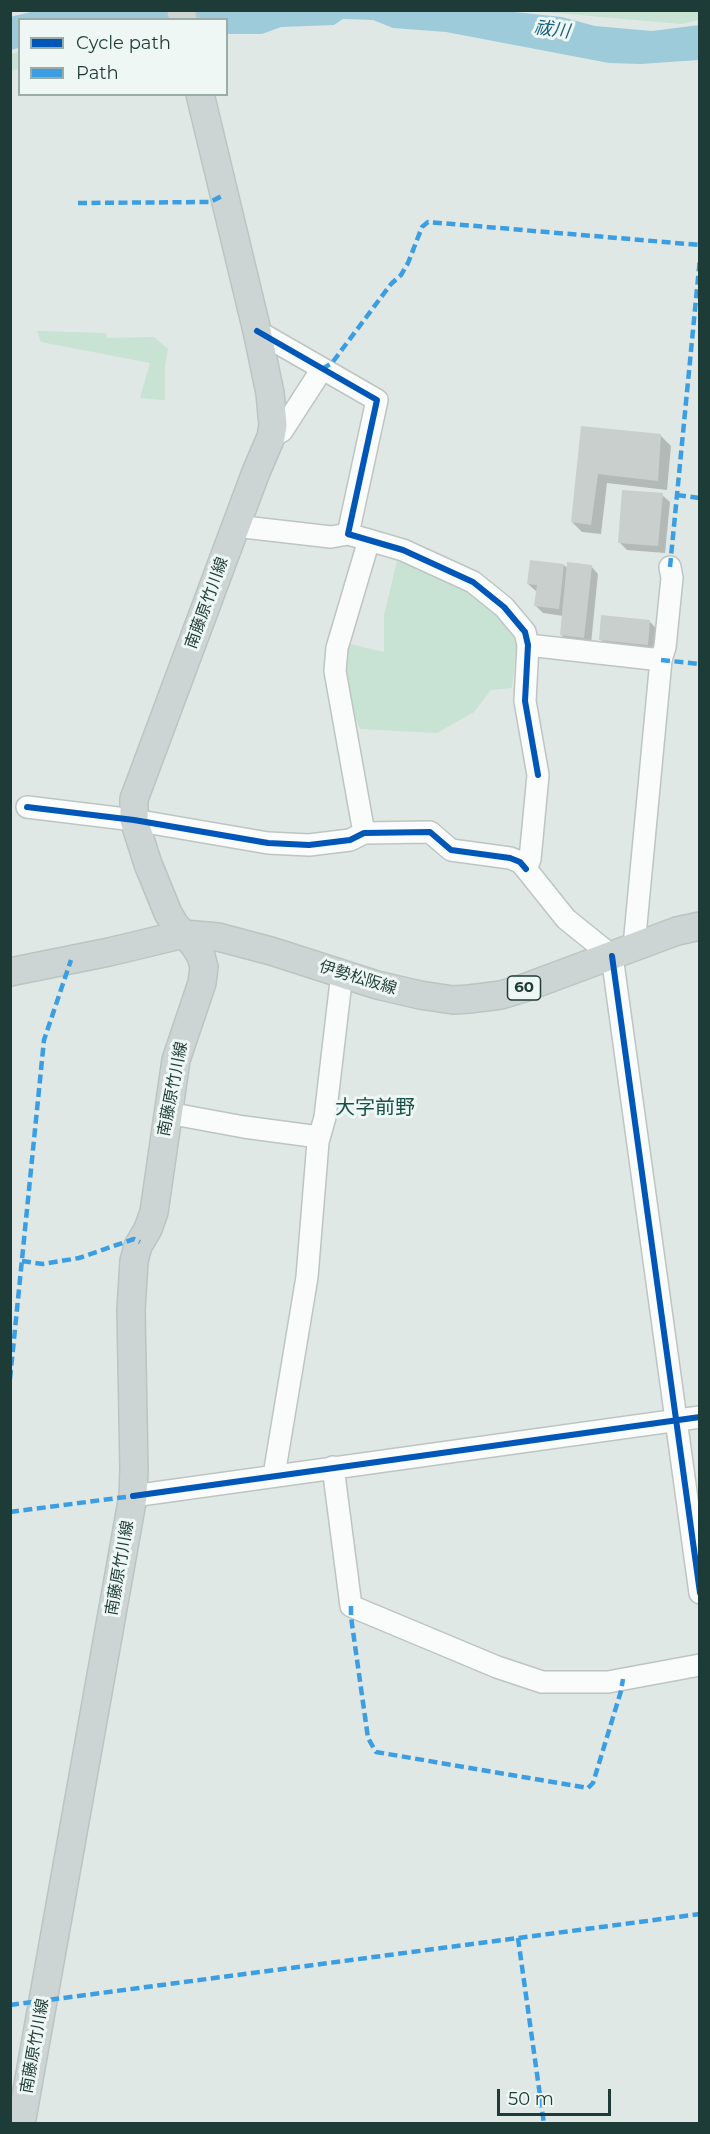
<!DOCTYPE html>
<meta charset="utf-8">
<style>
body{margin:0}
#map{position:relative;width:710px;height:2134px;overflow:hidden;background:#e0e8e5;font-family:Montserrat,sans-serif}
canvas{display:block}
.frame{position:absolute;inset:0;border:12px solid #1e3c37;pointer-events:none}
.legend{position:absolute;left:18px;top:18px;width:210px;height:78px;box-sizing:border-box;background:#eef7f4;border:2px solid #9baca8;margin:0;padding:8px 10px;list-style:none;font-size:18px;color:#1e3c37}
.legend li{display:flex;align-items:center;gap:12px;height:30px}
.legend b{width:30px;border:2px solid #9baca8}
.scale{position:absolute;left:497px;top:2089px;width:114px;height:27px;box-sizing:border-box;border:3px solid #1e3c37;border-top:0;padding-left:8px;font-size:18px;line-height:21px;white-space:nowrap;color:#1e3c37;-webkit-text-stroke:4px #eef7f4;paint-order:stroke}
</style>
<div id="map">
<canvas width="710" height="2134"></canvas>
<div class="frame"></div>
<ul class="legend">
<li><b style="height:8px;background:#0057b8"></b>Cycle path</li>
<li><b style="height:8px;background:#3c9ee2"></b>Path</li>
</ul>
<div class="scale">50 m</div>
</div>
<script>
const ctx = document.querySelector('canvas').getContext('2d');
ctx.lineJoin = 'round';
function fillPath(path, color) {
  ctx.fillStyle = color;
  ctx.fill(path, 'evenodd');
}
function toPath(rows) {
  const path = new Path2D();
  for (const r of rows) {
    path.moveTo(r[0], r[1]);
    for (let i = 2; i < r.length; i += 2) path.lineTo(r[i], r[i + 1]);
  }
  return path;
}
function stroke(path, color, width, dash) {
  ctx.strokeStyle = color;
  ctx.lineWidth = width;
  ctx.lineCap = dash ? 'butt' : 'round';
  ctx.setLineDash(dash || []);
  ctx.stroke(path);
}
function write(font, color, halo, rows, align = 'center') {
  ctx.font = font + ' Montserrat,"Noto Sans JP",sans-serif';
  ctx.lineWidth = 6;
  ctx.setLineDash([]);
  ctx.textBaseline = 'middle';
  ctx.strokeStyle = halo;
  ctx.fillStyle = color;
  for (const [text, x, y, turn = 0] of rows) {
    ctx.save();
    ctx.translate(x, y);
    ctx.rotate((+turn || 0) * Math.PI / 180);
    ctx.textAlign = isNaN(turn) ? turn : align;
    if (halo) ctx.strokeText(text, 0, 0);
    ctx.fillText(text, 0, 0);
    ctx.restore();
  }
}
fillPath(toPath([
 [533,11,699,11,699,20,681,24],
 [19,52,19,68,11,71,11,54],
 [37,331,106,333,107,338,154,337,168,349,165,366,165,400,140,398,150,363,41,342],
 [397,561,470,588,518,635,512,688,491,690,474,712,437,733,360,729,346,699,346,643,384,652,384,615]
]), '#c8e2d3');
fillPath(toPath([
 [39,10,505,11,562,17,595,26,652,31,699,25,699,60,641,64,609,63,446,32,393,28,373,20,343,19,334,25,281,27,262,34,227,34,226,20,20,20,19,48,11,50,10,17]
]), '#9dcbda');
fillPath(toPath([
 [582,428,661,436,671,446,667,490,607,483,601,534,582,532,572,522],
 [662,495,670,502,665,553,627,550,619,542],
 [564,565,568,569,591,566,598,574,591,644,569,642,561,635,563,616,543,613,536,606,537,592,528,584],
 [650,622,657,629,655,651,608,647,600,639]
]), '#0003');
fillPath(toPath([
 [581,426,661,434,658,481,598,474,591,525,571,522],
 [622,490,663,493,658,546,618,543],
 [530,560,564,564,559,609,534,606,537,585,527,584],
 [567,562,592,565,584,638,560,635],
 [601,615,650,620,648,645,599,640]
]), '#c8cfcd');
const minor = toPath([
 [257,331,377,400,348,534],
 [271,437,282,431,322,369],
 [235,526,331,537,348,534,403,550,473,582,504,607,525,632,528,645,525,701,538,775,530,859,526,869,566,919,612,956,700,1593],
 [528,645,661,660],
 [27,807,134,820,268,843,309,845,350,840,364,833,430,832,451,850,510,858,520,862,526,869],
 [364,833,335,671,337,648,369,540],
 [634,946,661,660,665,647,672,578,670,567],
 [168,1113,244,1127,319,1137],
 [333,1467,351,1606,497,1667,542,1682,608,1682,700,1665],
 [274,1475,307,1277,318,1142,325,1117,342,973],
 [133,1496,700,1417]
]);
const major = toPath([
 [181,10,183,20],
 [10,972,109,952,184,934,195,935,218,937,271,951,377,985,420,995,453,1000,469,999,501,995,524,988,677,931,700,926],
 [21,2124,133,1496,134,1470,131,1310,134,1261,138,1246,148,1229,154,1212,176,1060,202,983,204,967,201,956,194,945,175,925,168,913,148,864,134,820,134,799,256,472,271,437,273,425,270,393,257,331,200,94]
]);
stroke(minor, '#bdc5c2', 24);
stroke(major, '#bac5c2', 30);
stroke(minor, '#fafcfb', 21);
stroke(major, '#ccd5d4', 27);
stroke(toPath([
 [78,203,210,202,224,195],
 [322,369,332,363,391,284,401,275,408,263,422,227,428,222,700,245],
 [677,495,700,498],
 [670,567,700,258],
 [661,660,700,664],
 [22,1261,43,1264,79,1258,134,1239,140,1242],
 [10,1379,44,1040,71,960],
 [10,1512,133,1496],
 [351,1606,351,1617,368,1738,376,1752,588,1788,593,1783,621,1691,623,1679],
 [518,1938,544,2124],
 [10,2005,700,1914]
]), '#3c9ee2', 4.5, [9, 4.5]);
stroke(toPath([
 [257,331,377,400,348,534,403,550,473,582,504,607,525,632,528,645,525,701,538,775],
 [27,807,134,820,268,843,309,845,350,840,364,833,430,832,451,850,510,858,520,862,526,869],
 [612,956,700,1593],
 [133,1496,700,1417]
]), '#0057b8', 6);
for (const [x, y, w] of [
 [524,988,33]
]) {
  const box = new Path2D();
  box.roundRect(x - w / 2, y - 12, w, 24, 4.5);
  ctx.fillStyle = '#eef7f4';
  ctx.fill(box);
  stroke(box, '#1e3c37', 1.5);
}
write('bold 15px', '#1e3c37', null, [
 ["60",524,988]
]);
write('16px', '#1e3c37', '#eef7f4', [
 ["南藤原竹川線",207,603,-70],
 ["伊勢松阪線",358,978,17],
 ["南藤原竹川線",173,1089,-79],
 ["南藤原竹川線",120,1568,-80],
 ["南藤原竹川線",35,2046,-80]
]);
write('italic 18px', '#145e7c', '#eef7f4', [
 ["祓川",552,30,7]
]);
write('20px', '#184f48', '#eef7f4', [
 ["大字前野",375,1108]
]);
</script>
